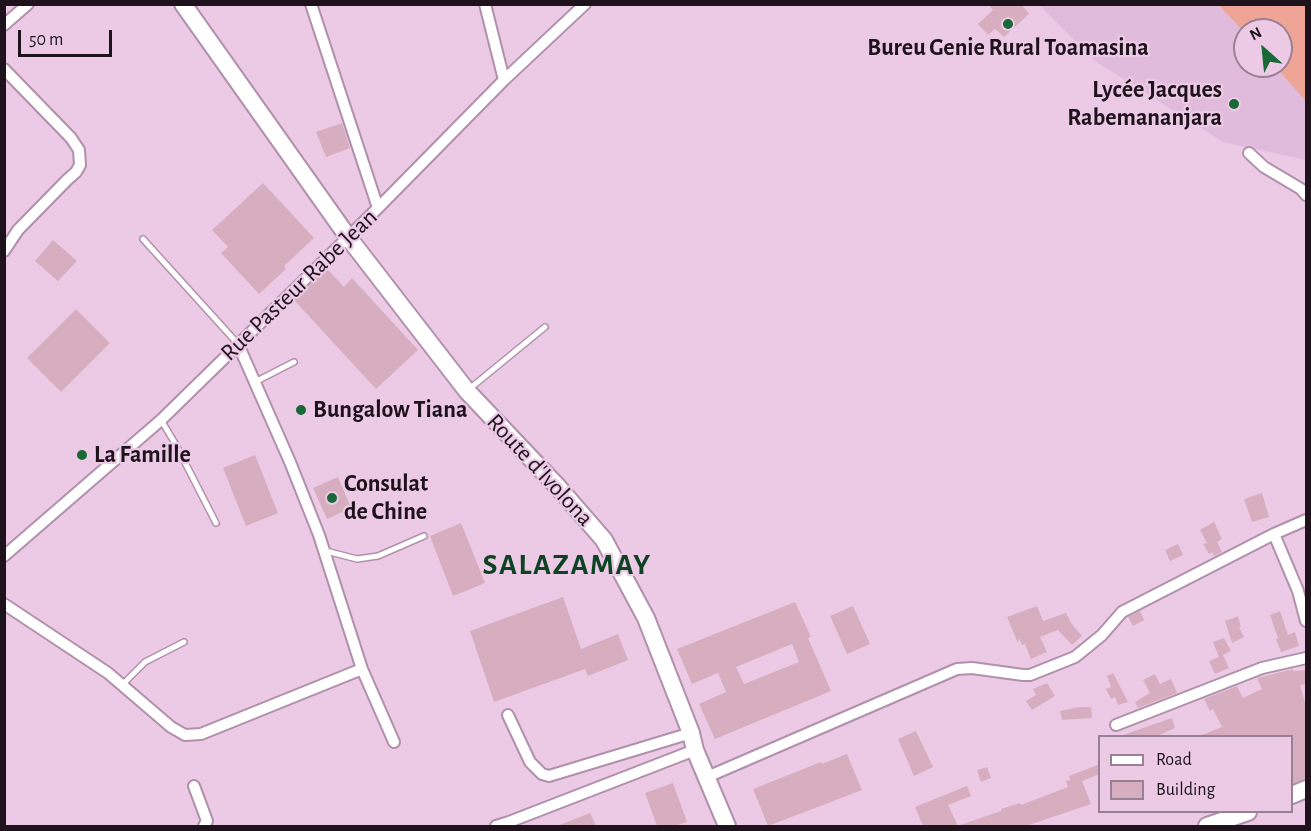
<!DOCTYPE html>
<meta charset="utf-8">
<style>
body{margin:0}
#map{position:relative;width:1311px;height:831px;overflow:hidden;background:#eccae6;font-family:"Alegreya Sans",sans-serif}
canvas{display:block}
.frame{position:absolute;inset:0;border:6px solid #1e121c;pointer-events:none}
.legend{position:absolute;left:1098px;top:735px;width:195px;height:78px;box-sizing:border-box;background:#eccae6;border:2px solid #9a8095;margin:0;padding:8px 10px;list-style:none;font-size:18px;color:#1e121c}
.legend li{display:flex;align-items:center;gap:12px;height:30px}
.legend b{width:30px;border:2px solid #9a8095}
.north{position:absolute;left:1233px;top:18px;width:60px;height:60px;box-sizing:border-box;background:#eccae6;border:2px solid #9a8095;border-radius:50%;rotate:333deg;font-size:16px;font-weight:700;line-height:24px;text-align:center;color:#1e121c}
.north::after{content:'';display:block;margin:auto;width:21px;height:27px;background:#196838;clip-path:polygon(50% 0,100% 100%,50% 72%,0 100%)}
.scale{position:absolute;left:18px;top:30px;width:94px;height:27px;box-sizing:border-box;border:3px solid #1e121c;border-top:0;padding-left:8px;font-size:18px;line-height:21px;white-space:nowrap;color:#1e121c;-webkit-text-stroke:4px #eccae6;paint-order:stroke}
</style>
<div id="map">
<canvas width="1311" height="831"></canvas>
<div class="frame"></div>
<ul class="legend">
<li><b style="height:8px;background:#fff"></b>Road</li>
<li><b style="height:16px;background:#d7aebf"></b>Building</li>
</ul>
<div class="north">N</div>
<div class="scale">50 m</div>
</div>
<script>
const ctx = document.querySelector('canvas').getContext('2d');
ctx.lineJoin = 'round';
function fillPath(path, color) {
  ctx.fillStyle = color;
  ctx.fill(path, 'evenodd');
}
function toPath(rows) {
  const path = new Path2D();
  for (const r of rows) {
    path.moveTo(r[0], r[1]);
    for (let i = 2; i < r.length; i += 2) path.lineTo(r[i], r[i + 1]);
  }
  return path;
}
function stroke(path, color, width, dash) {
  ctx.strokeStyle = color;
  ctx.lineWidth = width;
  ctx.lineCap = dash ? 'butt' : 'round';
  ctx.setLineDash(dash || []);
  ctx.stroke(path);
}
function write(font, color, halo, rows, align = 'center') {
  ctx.font = font + ' "Alegreya Sans",sans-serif';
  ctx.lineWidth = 4.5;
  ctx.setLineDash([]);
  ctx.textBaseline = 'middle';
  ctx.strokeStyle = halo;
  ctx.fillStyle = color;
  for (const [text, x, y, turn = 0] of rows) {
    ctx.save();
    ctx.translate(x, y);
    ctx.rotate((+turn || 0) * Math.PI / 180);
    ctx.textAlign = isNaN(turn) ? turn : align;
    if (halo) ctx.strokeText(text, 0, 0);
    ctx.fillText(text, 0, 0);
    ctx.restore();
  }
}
fillPath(toPath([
 [1039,5,1306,5,1306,160,1223,142,1095,61],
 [1245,30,1281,30,1281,66,1245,66]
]), '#e1bbdb');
fillPath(toPath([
 [1219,5,1306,5,1306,101,1275,66,1281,66,1281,30,1245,30,1245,33]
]), '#eea596');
fillPath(toPath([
 [988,4,1021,4,1029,14,1004,37,995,29,988,35,978,24,993,10],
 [342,123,350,148,326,157,316,132],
 [263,183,314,238,284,266,286,269,259,294,221,253,228,247,212,230],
 [53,240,77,261,58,281,35,261],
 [327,269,344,287,352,278,418,350,376,389,294,300],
 [76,309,110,343,61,392,27,358],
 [255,455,278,513,246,526,223,468],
 [338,477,351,508,327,519,313,488],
 [1262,493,1269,517,1252,522,1244,499],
 [1214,522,1222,539,1217,542,1222,552,1214,556,1212,552,1209,554,1203,544,1207,543,1200,530],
 [461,523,485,583,453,596,430,536],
 [1178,544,1183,555,1170,561,1165,550],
 [563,597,581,649,618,634,628,660,588,676,585,669,494,702,470,631],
 [795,602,811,637,808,638,831,691,715,739,699,704,726,692,718,673,692,684,677,649],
 [792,644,799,662,744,684,736,667],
 [853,606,870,644,847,654,830,616],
 [1037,606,1043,621,1066,613,1071,623,1082,636,1072,645,1058,630,1040,637,1047,652,1031,659,1025,644,1022,645,1019,638,1018,643,1007,617],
 [1140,611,1144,620,1133,626,1128,617],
 [1280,611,1288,635,1295,632,1299,646,1281,652,1276,639,1278,638,1270,615],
 [1238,616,1241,627,1239,627,1244,637,1232,643,1225,621],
 [1224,638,1231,651,1223,655,1229,668,1215,674,1209,661,1219,657,1213,642],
 [1293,669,1293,671,1306,670,1306,684,1300,685,1306,706,1306,778,1292,784,1292,736,1199,736,1222,727,1213,709,1210,711,1204,699,1237,686,1243,698,1262,689,1257,678],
 [1113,673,1128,702,1118,705,1115,697,1111,699,1106,689,1111,687,1107,676],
 [1155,674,1160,684,1171,679,1177,693,1138,708,1135,702,1150,693,1143,680],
 [1047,683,1055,696,1032,710,1026,701,1036,695,1033,689],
 [1079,707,1091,707,1092,718,1062,720,1060,711],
 [1172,718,1175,728,1157,736,1124,736,1123,735],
 [916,731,933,767,914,776,898,739],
 [847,754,862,790,768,826,753,789,821,762,822,764],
 [1100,764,1100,774,1082,781,1091,804,1026,826,961,826,960,825,1001,811,1001,809,1020,803,1021,805,1068,787,1066,781,1070,780,1069,776],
 [987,767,991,778,981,782,977,770],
 [673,783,687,822,674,826,657,826,645,793],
 [967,786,971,796,948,805,958,826,923,826,915,807],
 [590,813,596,826,557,826]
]), '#d7aebf');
const lane = toPath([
 [143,239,238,344],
 [255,382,294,362],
 [468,390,545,327],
 [161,420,176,445,216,523],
 [326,551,357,559,378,556,424,536],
 [122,685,145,662,184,642]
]);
const street = toPath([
 [311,4,378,208],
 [485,4,504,80],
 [4,25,28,4],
 [4,69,71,138,79,150,80,165,76,172,67,180,18,230,4,251],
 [1249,153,1264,167,1301,189,1306,195],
 [238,344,290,462,319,535,362,669,394,742],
 [1274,534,1298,591,1306,621],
 [4,556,161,420,378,208,504,80,585,4],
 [4,604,108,673,171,727,185,735,201,734,362,669],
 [508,715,530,762,542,774,549,776,691,733],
 [1116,725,1262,668,1306,658],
 [707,777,957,669,972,668,1023,675,1030,675,1075,657,1102,635,1122,612,1274,534,1306,520],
 [194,786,207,821,204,826],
 [496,826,509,822],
 [510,826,509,822,695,750]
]);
const secondary = toPath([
 [183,4,348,237,467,391,558,487,604,540,646,618,691,733,695,750,727,826],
 [1292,795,1306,789],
 [1207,826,1248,812]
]);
stroke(lane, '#b090aa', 8);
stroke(street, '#b090aa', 14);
stroke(secondary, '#b090aa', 20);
stroke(lane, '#fff', 5);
stroke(street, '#fff', 10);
stroke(secondary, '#fff', 16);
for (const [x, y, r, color] of [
 [1008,24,6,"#196838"],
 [1234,104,6,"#196838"],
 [301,410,6,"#196838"],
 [82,455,6,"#196838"],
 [332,498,6,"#196838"]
]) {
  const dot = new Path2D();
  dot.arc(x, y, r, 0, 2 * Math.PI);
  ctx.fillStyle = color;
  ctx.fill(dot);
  stroke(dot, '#eccae6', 2);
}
write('bold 24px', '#1e121c', '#eccae6', [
 ["Bureu Genie Rural Toamasina",1008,48,"center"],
 ["Lycée Jacques",1222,90,"right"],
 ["Rabemananjara",1222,118,"right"],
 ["Bungalow Tiana",313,410],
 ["La Famille",94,455],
 ["Consulat",344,484],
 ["de Chine",344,512]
], 'left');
write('24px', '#1e121c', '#eccae6', [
 ["Rue Pasteur Rabe Jean",299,285,-44],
 ["Route d'Ivolona",540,470,47]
]);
ctx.letterSpacing = '1.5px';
write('bold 30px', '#0d4322', '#eccae6', [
 ["SALAZAMAY",567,565]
]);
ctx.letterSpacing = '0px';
</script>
